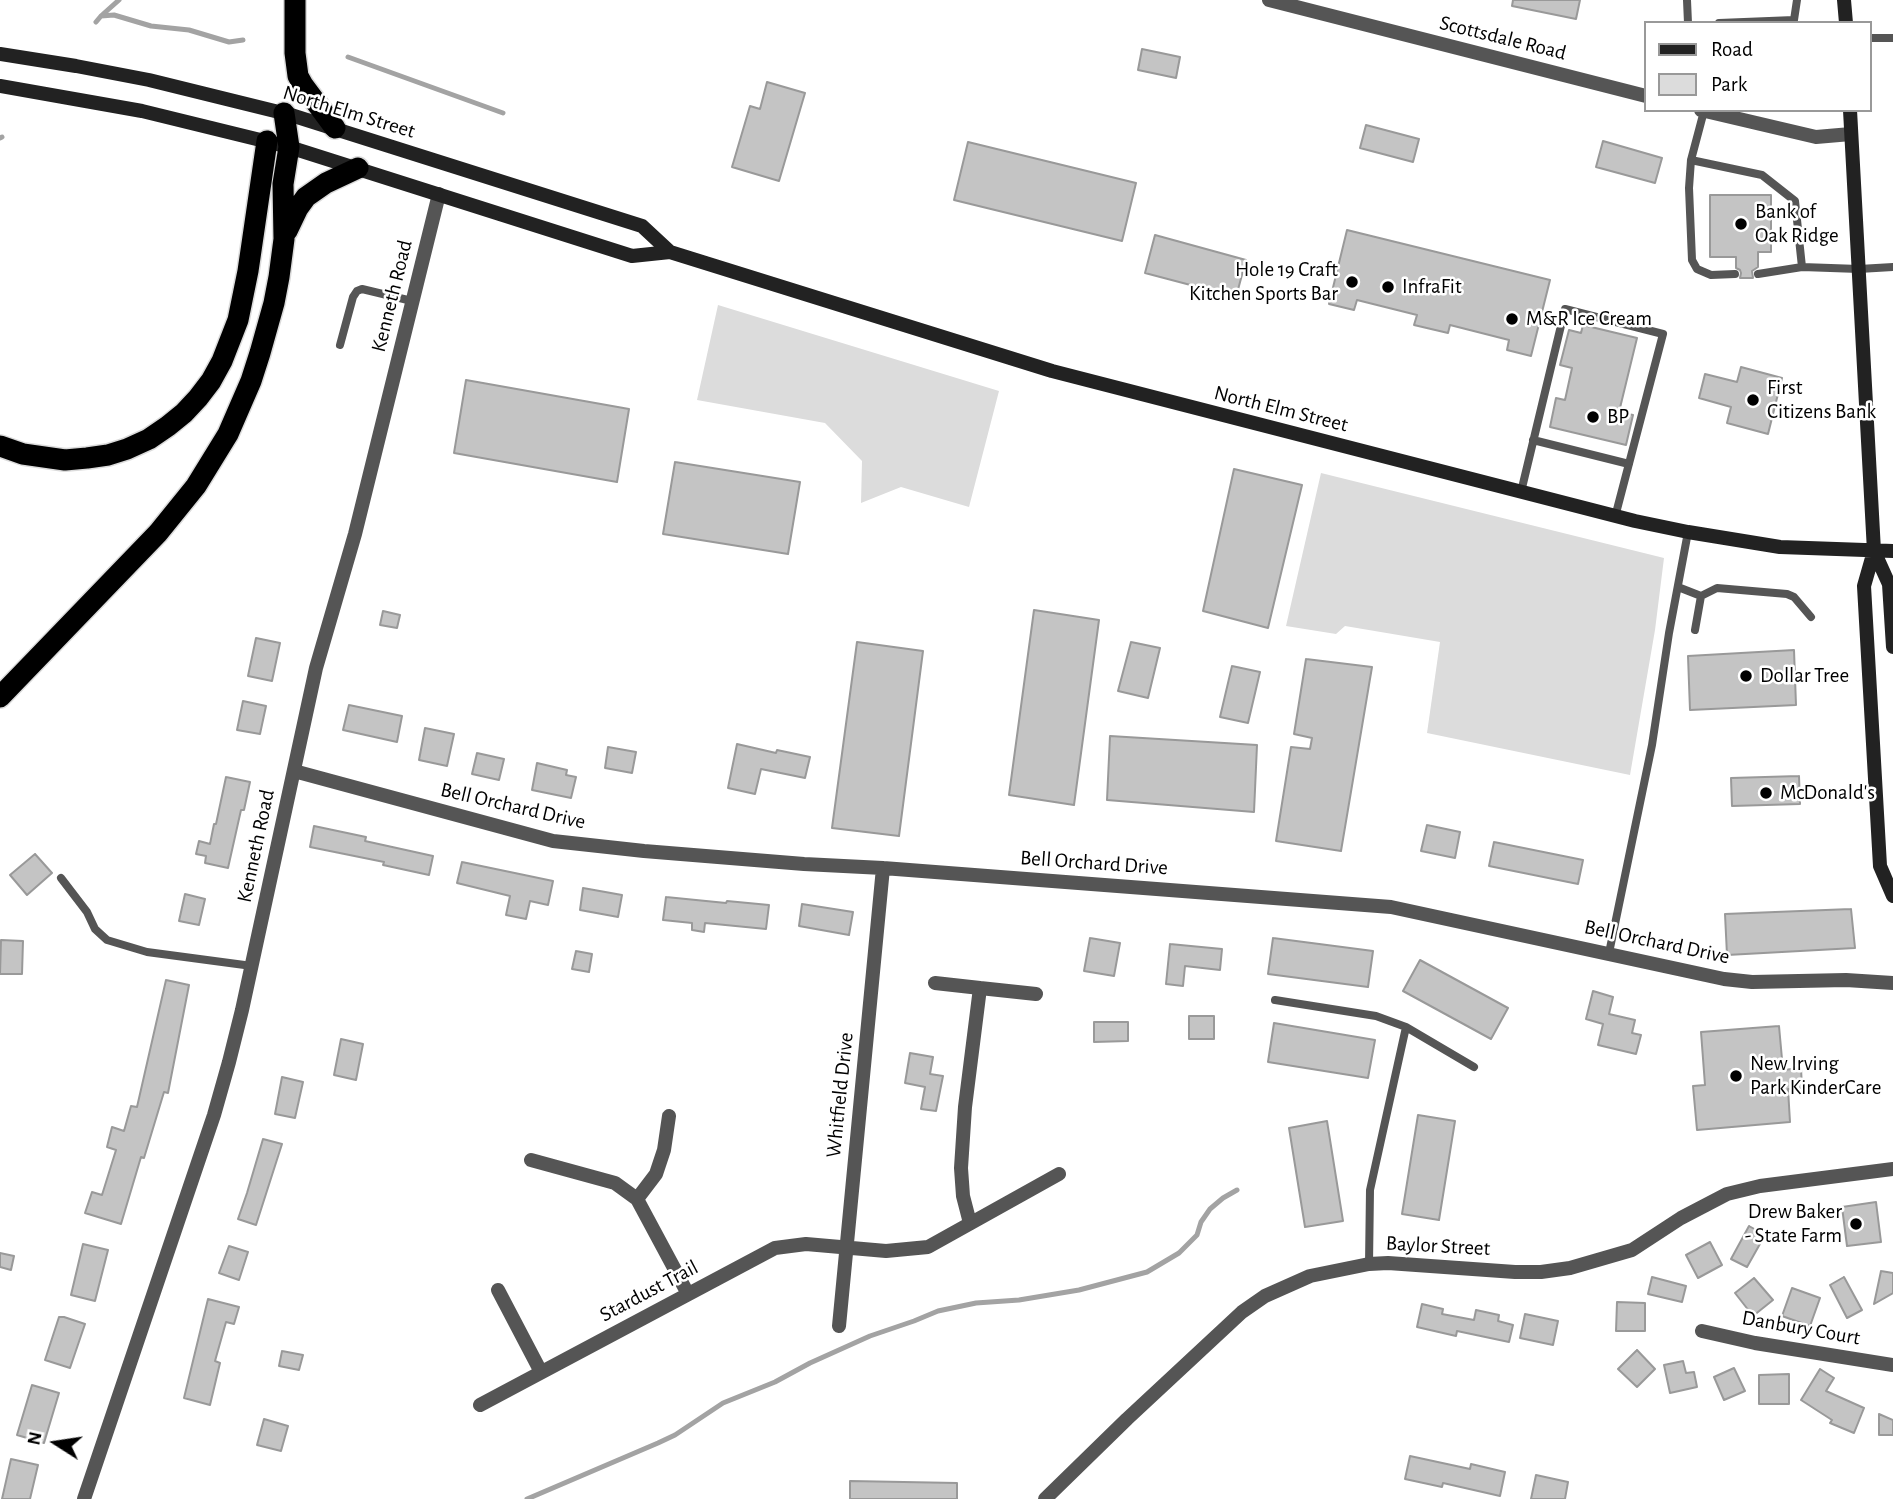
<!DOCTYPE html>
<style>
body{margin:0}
#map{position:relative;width:1893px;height:1499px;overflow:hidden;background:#fff;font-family:"Alegreya Sans",sans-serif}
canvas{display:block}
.legend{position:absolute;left:1644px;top:21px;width:228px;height:91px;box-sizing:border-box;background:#fff;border:2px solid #999;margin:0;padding:9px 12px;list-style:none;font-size:21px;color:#000}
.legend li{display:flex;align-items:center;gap:14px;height:35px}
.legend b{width:35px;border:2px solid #999}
.north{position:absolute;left:21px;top:1408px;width:70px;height:70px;-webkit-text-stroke:5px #fff;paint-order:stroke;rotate:282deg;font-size:19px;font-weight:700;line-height:28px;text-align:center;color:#000}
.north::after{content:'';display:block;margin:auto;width:24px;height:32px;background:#000;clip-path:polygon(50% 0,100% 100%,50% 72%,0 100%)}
</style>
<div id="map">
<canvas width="1893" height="1499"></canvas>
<ul class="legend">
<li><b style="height:9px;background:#222"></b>Road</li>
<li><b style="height:19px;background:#dcdcdc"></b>Park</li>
</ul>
<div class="north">N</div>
</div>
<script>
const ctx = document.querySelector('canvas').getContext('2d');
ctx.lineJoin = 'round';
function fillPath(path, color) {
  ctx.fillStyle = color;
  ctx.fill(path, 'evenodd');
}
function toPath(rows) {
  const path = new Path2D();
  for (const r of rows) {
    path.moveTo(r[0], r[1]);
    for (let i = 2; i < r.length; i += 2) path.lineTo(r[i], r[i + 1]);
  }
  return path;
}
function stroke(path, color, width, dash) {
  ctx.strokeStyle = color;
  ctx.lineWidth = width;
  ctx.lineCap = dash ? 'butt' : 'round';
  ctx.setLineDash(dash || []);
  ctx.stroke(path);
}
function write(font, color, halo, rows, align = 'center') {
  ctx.font = font + ' "Alegreya Sans",sans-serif';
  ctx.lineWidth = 5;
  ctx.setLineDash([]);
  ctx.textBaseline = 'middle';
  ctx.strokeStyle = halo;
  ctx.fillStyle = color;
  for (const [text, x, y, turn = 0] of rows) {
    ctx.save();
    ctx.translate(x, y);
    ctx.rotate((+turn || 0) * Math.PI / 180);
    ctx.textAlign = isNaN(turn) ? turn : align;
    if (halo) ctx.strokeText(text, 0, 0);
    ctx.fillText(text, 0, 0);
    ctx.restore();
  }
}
fillPath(toPath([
 [718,305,999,391,969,507,901,487,861,503,862,461,825,423,697,400],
 [1321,473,1664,558,1655,630,1630,775,1427,733,1440,642,1345,626,1336,634,1286,626]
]), '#dcdcdc');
stroke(toPath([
 [101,16,114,15,151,26,189,30,229,42,243,40],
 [96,22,101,16,119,0],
 [348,57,503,113],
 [0,138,2,137],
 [527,1499,658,1443,675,1435,723,1403,775,1382,810,1363,870,1336,914,1321,938,1311,976,1303,1019,1300,1079,1290,1147,1272,1179,1253,1197,1235,1201,1222,1210,1209,1223,1198,1237,1190]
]), '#a3a3a3', 5);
const building = toPath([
 [1513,0,1580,0,1576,19,1512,6,1513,0],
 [1142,49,1180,57,1176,78,1138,70,1142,49],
 [767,82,805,93,779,181,732,167,750,106,760,109,767,82],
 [1366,125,1419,139,1413,162,1360,148,1366,125],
 [1603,141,1662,158,1655,183,1596,167,1603,141],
 [968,142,1136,183,1122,241,954,200,968,142],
 [1710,195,1771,195,1771,252,1758,252,1758,267,1752,271,1753,278,1740,278,1741,273,1740,270,1736,268,1736,257,1710,257,1710,195],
 [1347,230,1550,280,1531,356,1507,350,1509,340,1450,325,1448,333,1414,325,1417,315,1357,300,1354,310,1329,304,1347,230],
 [1155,235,1246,260,1236,297,1145,273,1155,235],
 [1583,325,1637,338,1619,412,1633,415,1626,445,1550,427,1556,398,1565,400,1572,368,1560,365,1569,330,1581,333,1583,325],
 [1741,367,1782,378,1768,434,1727,423,1731,407,1699,398,1705,374,1737,382,1741,367],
 [466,380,629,409,617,482,454,453,466,380],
 [675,462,800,482,788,554,663,534,675,462],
 [1234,469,1302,485,1268,628,1203,611,1234,469],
 [1034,610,1099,620,1074,805,1009,795,1034,610],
 [383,611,400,615,397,628,380,625,383,611],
 [256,638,280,643,272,681,248,676,256,638],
 [857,642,923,651,899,836,832,828,857,642],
 [1131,642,1160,648,1148,698,1118,691,1131,642],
 [1794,650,1796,705,1690,710,1688,656,1794,650],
 [1306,659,1372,667,1341,851,1276,841,1291,747,1310,749,1312,738,1294,734,1306,659],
 [1232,666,1260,672,1248,723,1220,717,1232,666],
 [243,701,266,706,260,734,237,730,243,701],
 [349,705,402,716,397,742,343,730,349,705],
 [425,728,454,734,447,766,419,760,425,728],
 [1110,736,1257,745,1254,812,1107,800,1110,736],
 [737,744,776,753,777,750,810,757,805,778,761,769,755,794,728,788,737,744],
 [608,747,636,752,632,773,605,768,608,747],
 [477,753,504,759,499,780,472,774,477,753],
 [537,763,567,770,566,775,576,777,571,798,532,790,537,763],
 [1799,776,1800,804,1732,806,1731,778,1799,776],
 [226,777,250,782,244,810,241,810,228,868,205,863,206,856,196,854,199,841,210,844,214,824,216,824,226,777],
 [1427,825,1460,832,1455,858,1421,851,1427,825],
 [314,826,366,837,365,841,433,856,429,875,383,865,384,862,310,847,314,826],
 [1494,842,1583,860,1578,884,1489,866,1494,842],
 [35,854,52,873,27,895,10,875,35,854],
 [462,862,553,881,548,905,530,901,526,919,506,915,510,896,457,883,462,862],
 [583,888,622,895,618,917,580,910,583,888],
 [185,894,205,899,199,925,179,921,185,894],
 [666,897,726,903,727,901,769,905,766,929,705,923,704,932,692,930,692,923,663,920,666,897],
 [802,904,853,912,849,935,799,926,802,904],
 [1851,909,1855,948,1727,955,1725,914,1851,909],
 [1090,938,1120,943,1114,976,1084,971,1090,938],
 [1273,938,1373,951,1368,987,1268,974,1273,938],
 [1,940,23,941,22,974,0,974,1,940],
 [1170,944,1222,949,1220,970,1185,966,1183,986,1166,984,1170,944],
 [576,951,592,954,589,972,572,969,576,951],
 [1420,960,1508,1008,1491,1039,1403,991,1420,960],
 [166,980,189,985,168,1093,164,1092,144,1158,141,1157,121,1224,85,1213,92,1192,102,1195,116,1150,107,1147,112,1127,124,1131,131,1106,137,1107,166,980],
 [1593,991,1613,997,1609,1014,1635,1020,1632,1033,1641,1035,1636,1054,1598,1045,1603,1024,1586,1019,1593,991],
 [1189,1016,1214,1016,1214,1039,1189,1039,1189,1016],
 [1094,1022,1128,1022,1128,1041,1094,1042,1094,1022],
 [1274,1023,1375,1040,1368,1078,1268,1062,1274,1023],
 [1779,1026,1783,1070,1801,1068,1802,1088,1788,1089,1790,1122,1697,1130,1693,1086,1705,1085,1701,1032,1779,1026],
 [341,1039,363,1044,356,1080,334,1075,341,1039],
 [910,1053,933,1057,930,1074,943,1076,936,1111,921,1109,925,1087,905,1083,910,1053],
 [282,1077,303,1082,295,1118,275,1114,282,1077],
 [1418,1115,1455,1121,1439,1220,1402,1214,1418,1115],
 [1327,1121,1343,1221,1305,1227,1289,1128,1327,1121],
 [263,1139,282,1144,256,1225,238,1219,247,1193,263,1139],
 [1876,1202,1881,1242,1847,1246,1842,1207,1876,1202],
 [1749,1226,1765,1235,1747,1267,1731,1259,1749,1226],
 [1710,1242,1722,1265,1698,1278,1686,1255,1710,1242],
 [83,1244,108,1250,95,1301,71,1295,83,1244],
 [229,1246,248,1252,239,1280,219,1273,229,1246],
 [0,1253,14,1256,11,1270,0,1267,0,1253],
 [1881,1271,1893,1273,1893,1293,1874,1304,1881,1271],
 [1652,1277,1686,1286,1682,1302,1648,1294,1652,1277],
 [1844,1277,1862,1310,1847,1318,1830,1285,1844,1277],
 [1754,1278,1773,1300,1753,1316,1735,1293,1754,1278],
 [1792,1288,1820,1298,1810,1326,1782,1316,1792,1288],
 [208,1299,239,1307,234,1324,226,1322,215,1361,220,1363,210,1405,184,1398,208,1299],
 [1617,1302,1645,1303,1645,1331,1616,1331,1617,1302],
 [1422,1304,1443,1309,1442,1314,1474,1320,1476,1310,1499,1315,1498,1321,1513,1325,1509,1342,1457,1331,1456,1336,1417,1327,1422,1304],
 [1525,1314,1558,1321,1553,1345,1520,1338,1525,1314],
 [59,1317,64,1317,85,1324,70,1368,45,1360,59,1317],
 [1637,1350,1655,1369,1637,1387,1618,1369,1637,1350],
 [282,1351,303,1355,299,1370,279,1366,282,1351],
 [1683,1361,1686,1373,1694,1372,1697,1387,1670,1393,1664,1365,1683,1361],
 [1734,1368,1745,1391,1724,1400,1714,1377,1734,1368],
 [1820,1369,1834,1378,1826,1391,1864,1408,1854,1433,1830,1423,1832,1420,1801,1400,1820,1369],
 [1789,1374,1789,1404,1759,1404,1759,1375,1789,1374],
 [32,1385,59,1393,44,1443,17,1435,32,1385],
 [1879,1414,1893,1420,1893,1435,1879,1435,1879,1414],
 [264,1419,288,1426,281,1451,257,1445,264,1419],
 [1410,1456,1470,1469,1471,1464,1505,1472,1500,1496,1443,1483,1442,1487,1405,1479,1410,1456],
 [11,1459,38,1465,30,1499,2,1499,11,1459],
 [1536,1475,1568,1482,1565,1499,1531,1499,1536,1475],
 [850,1481,957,1483,957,1499,850,1499,850,1481]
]);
fillPath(building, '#c4c4c4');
stroke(building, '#999', 2);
const highway = toPath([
 [295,0,295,53,298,76,303,85,335,128],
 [287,231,298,208,306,197,326,183,358,168],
 [0,446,23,454,65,460,87,458,108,455,127,449,149,439,168,426,184,413,198,398,211,381,222,361,238,320,248,271,267,141],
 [0,697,158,533,196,486,228,434,251,381,260,353,274,303,279,277,284,239,283,184,289,147,284,113]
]);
stroke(highway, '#dbdbdb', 24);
stroke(toPath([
 [1687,0,1688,23],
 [1719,23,1794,20,1797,0],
 [1870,38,1893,38],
 [1704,111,1691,160,1762,175,1795,201,1802,267,1859,269,1893,267],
 [1691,160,1689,188,1692,260,1697,269,1711,275,1735,274],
 [1758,274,1802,267],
 [340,345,353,297,357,291,362,289,412,301],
 [1533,440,1629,464],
 [1521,492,1565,309,1663,334,1615,517],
 [1678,587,1701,596],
 [1695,630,1701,596,1717,588,1787,594,1794,597,1811,617],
 [61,878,87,912,95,929,107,940,147,952,252,966],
 [1609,953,1652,745,1669,633,1688,532],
 [1275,1000,1376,1016,1406,1027,1370,1190,1369,1264],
 [1406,1027,1474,1067]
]), '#555', 8);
stroke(toPath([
 [1269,0,1646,96],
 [1701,110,1816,137,1851,134],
 [294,771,553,841,644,851,804,864,883,868,1391,907,1724,979,1752,982,1846,980,1893,983],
 [935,983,980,988],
 [531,1160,615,1183,637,1199,688,1294],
 [637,1199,656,1174,664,1150,669,1116],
 [970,1223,963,1196,961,1168,965,1107,980,988,1036,994],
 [498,1290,541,1372],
 [839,1326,883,868],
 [1702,1331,1755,1343,1893,1365],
 [480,1405,775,1248,806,1244,886,1251,928,1247,1059,1174],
 [84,1499,214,1115,229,1062,242,1010,316,668,355,534,439,194],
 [1045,1499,1127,1419,1242,1312,1265,1296,1310,1276,1369,1264,1388,1263,1515,1272,1541,1272,1570,1268,1632,1250,1681,1218,1727,1194,1760,1186,1893,1169]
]), '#555', 14);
stroke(toPath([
 [1844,0,1846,23],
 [0,54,76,66,149,80,291,115,642,226,670,252],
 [0,86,142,111,289,147,632,256,670,252,1052,371,1635,521,1688,532,1780,547,1893,551],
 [1850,110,1874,551,1864,586,1880,866,1893,896],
 [1874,551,1889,584,1893,647]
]), '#222', 14);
stroke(highway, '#000', 21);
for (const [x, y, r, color] of [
 [1741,224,7,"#000"],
 [1352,282,7,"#000"],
 [1388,287,7,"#000"],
 [1512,319,7,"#000"],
 [1753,400,7,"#000"],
 [1593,417,7,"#000"],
 [1746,676,7,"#000"],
 [1766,793,7,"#000"],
 [1736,1076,7,"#000"],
 [1856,1224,7,"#000"]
]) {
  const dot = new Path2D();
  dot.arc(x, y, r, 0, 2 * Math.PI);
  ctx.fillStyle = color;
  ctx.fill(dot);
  stroke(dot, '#fff', 2.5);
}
write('21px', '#000', '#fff', [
 ["Scottsdale Road",1503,38,14],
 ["North Elm Street",349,112,17],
 ["Kenneth Road",392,296,-76],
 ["North Elm Street",1281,409,14],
 ["Bell Orchard Drive",513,806,13],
 ["Kenneth Road",256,846,-78],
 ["Bell Orchard Drive",1094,863,4],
 ["Bell Orchard Drive",1657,942,12],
 ["Whitfield Drive",840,1095,-84],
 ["Baylor Street",1438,1246,3],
 ["Stardust Trail",649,1291,-28],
 ["Danbury Court",1801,1328,10]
]);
write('21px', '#000', '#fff', [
 ["Bank of",1755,212],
 ["Oak Ridge",1755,236],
 ["Hole 19 Craft",1338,270,"right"],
 ["Kitchen Sports Bar",1338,294,"right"],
 ["InfraFit",1402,287],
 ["M&R Ice Cream",1526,319],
 ["First",1767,388],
 ["Citizens Bank",1767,412],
 ["BP",1607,417],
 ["Dollar Tree",1760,676],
 ["McDonald's",1780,793],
 ["New Irving",1750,1064],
 ["Park KinderCare",1750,1088],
 ["Drew Baker",1842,1212,"right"],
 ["- State Farm",1842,1236,"right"]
], 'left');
</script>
